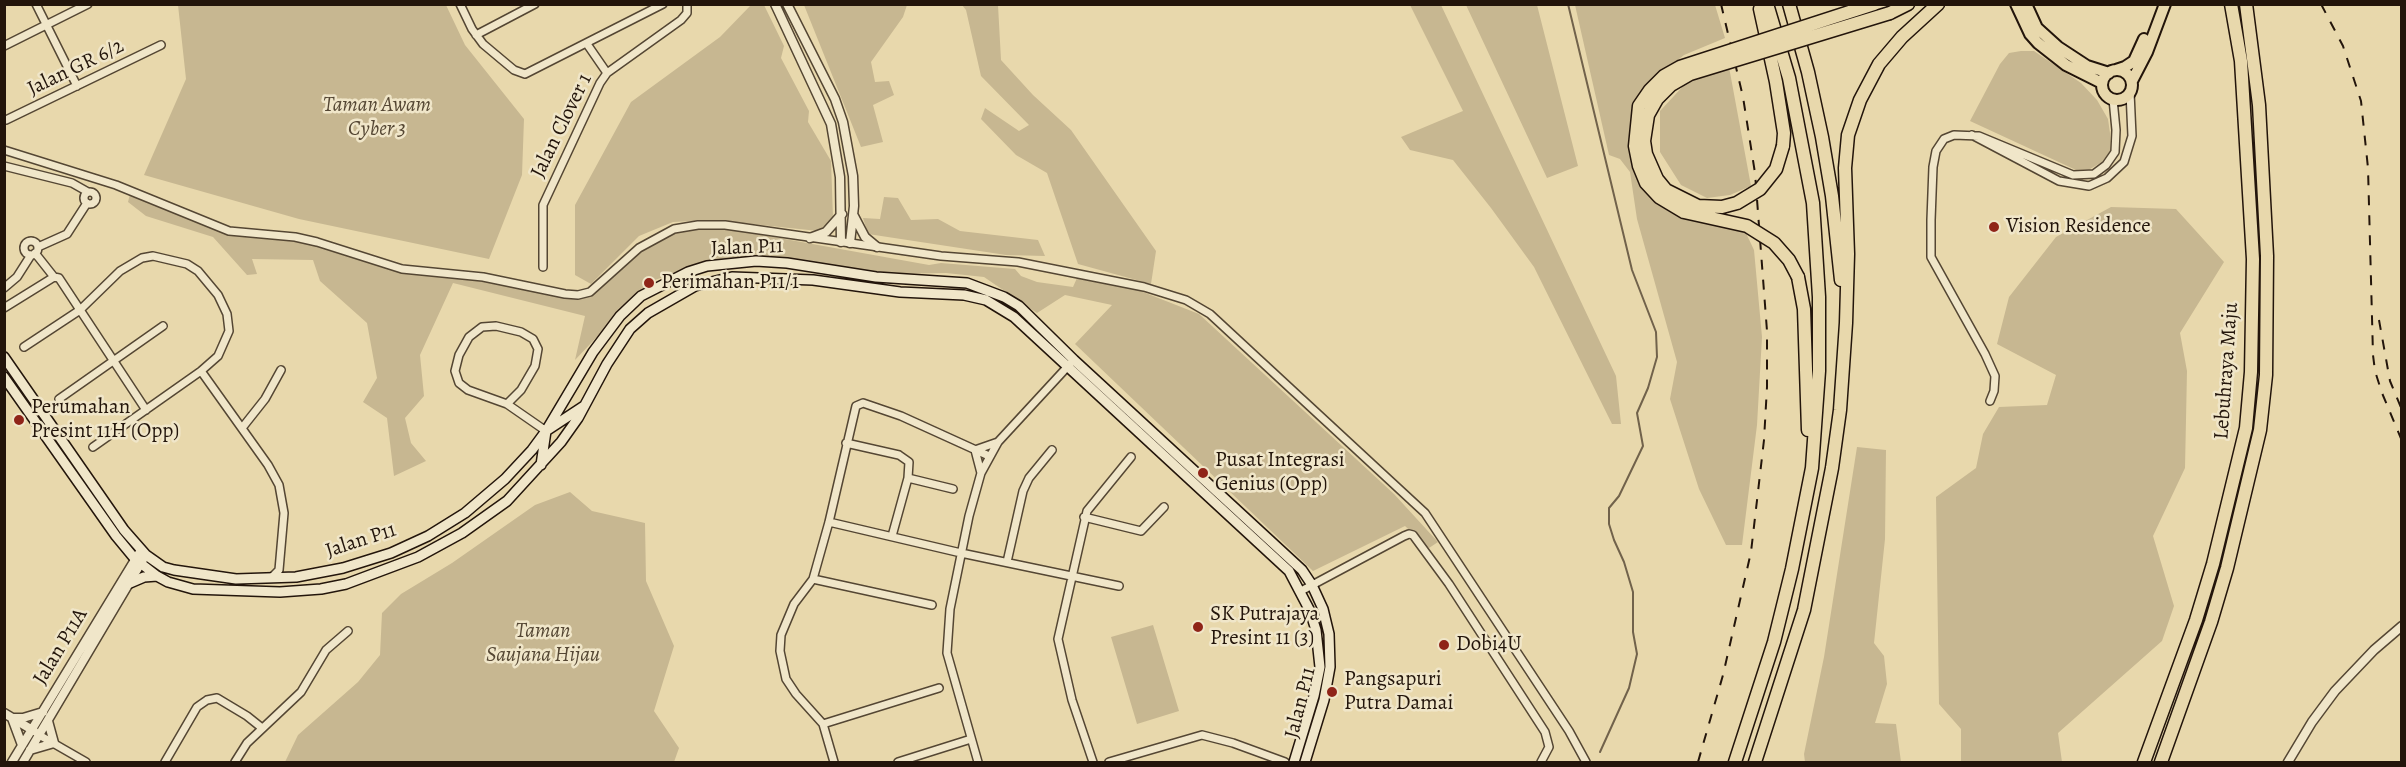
<!DOCTYPE html>
<style>
body{margin:0}
#map{position:relative;width:2406px;height:767px;overflow:hidden;background:#e8d8ac;font-family:Alegreya,serif}
canvas{display:block}
.frame{position:absolute;inset:0;border:6px solid #23150b;pointer-events:none}
</style>
<div id="map">
<canvas width="2406" height="767"></canvas>
<div class="frame"></div>
</div>
<script>
const ctx = document.querySelector('canvas').getContext('2d');
ctx.lineJoin = 'round';
function fillPath(path, color) {
  ctx.fillStyle = color;
  ctx.fill(path, 'evenodd');
}
function toPath(rows) {
  const path = new Path2D();
  for (const r of rows) {
    if (r.length === 3) {
      path.moveTo(r[0] + r[2], r[1]);
      path.arc(r[0], r[1], r[2], 0, 2 * Math.PI);
      continue;
    }
    path.moveTo(r[0], r[1]);
    for (let i = 2; i < r.length; i += 2) path.lineTo(r[i], r[i + 1]);
  }
  return path;
}
function stroke(path, color, width, dash) {
  ctx.strokeStyle = color;
  ctx.lineWidth = width;
  ctx.lineCap = dash ? 'butt' : 'round';
  ctx.setLineDash(dash || []);
  ctx.stroke(path);
}
function write(font, color, halo, rows, align = 'center') {
  ctx.font = font + ' Alegreya,serif';
  ctx.lineWidth = 5;
  ctx.setLineDash([]);
  ctx.textBaseline = 'middle';
  ctx.strokeStyle = halo;
  ctx.fillStyle = color;
  for (const [text, x, y, turn = 0] of rows) {
    ctx.save();
    ctx.translate(x, y);
    ctx.rotate((+turn || 0) * Math.PI / 180);
    ctx.textAlign = isNaN(turn) ? turn : align;
    if (halo) ctx.strokeText(text, 0, 0);
    ctx.fillText(text, 0, 0);
    ctx.restore();
  }
}
fillPath(toPath([
 [178,5,446,5,465,45,524,119,522,175,489,259,299,219,144,175,186,79],
 [751,5,764,5,784,46,781,58,809,111,808,122,831,161,833,218,818,231,714,220,673,222,639,236,591,284,575,275,575,205,631,102,720,37],
 [804,5,907,5,903,17,871,62,875,82,889,81,894,95,873,105,883,142,861,147],
 [962,5,998,5,1001,60,1033,95,1071,130,1156,251,1151,284,1078,264,1047,173,1016,155,981,119,985,108,1019,131,1029,125,981,76,966,10],
 [1410,5,1441,5,1616,376,1621,424,1612,424,1534,267,1491,208,1453,160,1410,150,1401,137,1463,111],
 [1466,5,1537,5,1578,166,1547,178],
 [1575,5,1715,5,1725,38,1684,55,1653,80,1632,109,1630,146,1639,177,1745,231,1754,250,1762,337,1757,425,1742,545,1726,545,1699,489,1670,399,1677,362,1637,219,1630,172,1620,159,1609,155],
 [2021,51,2034,51,2081,83,2097,100,2108,119,2110,133,2110,151,2102,162,2090,169,2076,170,1970,121,2000,64,2009,53],
 [1729,67,1751,186,1730,195,1707,198,1681,185,1660,152,1660,111,1687,82],
 [130,194,232,235,293,239,346,255,562,297,594,294,642,250,675,232,718,227,929,265,941,263,1015,269,1021,276,1037,282,1073,287,1077,278,1138,290,1199,314,1394,494,1438,542,1429,548,1405,526,1313,571,1075,344,1112,305,1065,295,1037,313,984,277,946,273,889,274,762,258,710,261,649,282,575,360,585,316,453,283,420,355,424,396,405,418,411,443,426,461,394,476,387,418,363,402,377,378,367,323,320,281,313,260,252,259,257,274,247,275,213,237,146,216,128,202],
 [884,197,898,198,911,220,938,219,960,231,1038,240,1045,256,1006,255,868,234,863,218,880,219],
 [2111,207,2176,209,2224,262,2180,333,2187,371,2185,468,2153,536,2174,606,2162,641,2058,733,2062,762,1961,762,1961,729,1939,704,1936,497,1976,468,1983,434,1999,407,2047,405,2056,375,1997,344,2009,297,2056,237],
 [1857,447,1886,450,1885,539,1874,643,1884,656,1887,684,1875,723,1896,724,1901,762,1805,762,1804,754,1824,657],
 [570,492,592,511,645,523,646,581,674,646,654,711,679,748,674,762,285,762,298,735,358,682,380,655,382,613,401,594,452,563,535,505],
 [1153,625,1179,711,1137,724,1111,637]
]), '#c7b791');
stroke(toPath([
 [1568,4,1632,270,1656,332,1657,357,1648,388,1637,413,1643,446,1619,496,1609,508,1609,524,1614,540,1624,562,1633,592,1633,632,1637,654,1629,688,1600,752]
]), '#71624b', 2);
const minor = toPath([
 [36,4,77,86],
 [460,4,472,29,483,44,514,70,525,74,663,4],
 [476,35,535,4],
 [587,44,607,73],
 [4,46,88,4],
 [6,120,161,45],
 [1972,135,2059,181,2089,186,2107,178,2124,162,2132,136,2130,92],
 [4,150,116,185,229,231,295,237,317,242,402,269,483,277,565,294,578,295,590,292,639,248,674,229,698,225,725,225,941,256,1018,262,1144,287,1186,300,1210,314,1425,513,1569,731,1586,762],
 [4,166,72,183,88,192],
 [90,198,6],
 [31,248,7],
 [38,247,67,234,87,203],
 [35,253,54,277,59,278,146,410],
 [543,267,543,205,600,83,607,73,681,20,687,13,687,4],
 [4,288,17,277,31,255],
 [4,308,54,277],
 [24,347,80,310,120,271,142,258,153,256,187,264,198,271,218,295,227,314,229,331,218,356,201,371,93,447],
 [201,371,268,465,279,485,284,513,279,570,272,577],
 [59,399,163,326],
 [1990,401,1994,391,1995,376,1985,354,1931,257,1931,220,1933,167,1936,151,1944,139,1954,135,1979,136,2073,175,2094,174,2106,165,2115,152,2116,130,2113,99],
 [507,404,521,390,535,366,538,349,533,339,521,332,496,326,482,327,469,337,459,355,455,371,459,383,468,390,507,404,546,431],
 [242,428,265,399,281,370],
 [846,443,899,455,909,462,908,478,892,536],
 [981,473,975,450,998,442],
 [908,478,953,489],
 [1084,517,1141,531,1164,507],
 [829,522,961,553,1119,586],
 [1007,562,1023,491,1029,478,1052,450],
 [813,579,932,605],
 [1301,591,1404,536,1409,534,1413,535,1449,584,1545,732,1549,747,1541,762],
 [823,724,939,688],
 [39,735,86,762],
 [165,762,197,707,207,700,217,698,247,716,262,728],
 [235,762,247,743,301,692,326,650,348,631],
 [834,762,823,724,796,694,786,679,780,651,781,635,794,604,813,579,829,522,856,406,863,403,901,416,989,456],
 [898,762,971,739],
 [978,762,947,653,950,609,969,516,981,473,998,442,1070,364],
 [1093,762,1072,700,1058,639,1087,511,1131,457],
 [1109,762,1202,735,1233,743,1285,762]
]);
const tertiary = toPath([
 [775,4,831,124,840,177,841,242],
 [787,4,835,99,843,122,853,176,854,206,850,243],
 [854,216,865,237,877,247],
 [810,238,826,232,842,214],
 [4,713,34,731],
 [12,718,23,718,43,712],
 [12,718,22,745],
 [30,750,54,743,48,721],
 [12,762,141,550],
 [23,762,144,558],
 [2288,762,2312,722,2335,691,2374,650,2402,626]
]);
const secondary = toPath([
 [4,357,124,530,146,555,163,567,174,570,236,579,296,577,343,568,391,553,428,536,465,513,505,479,532,450,546,431,593,352,620,316,641,296,688,272,707,266,756,261,787,263,876,277,967,283,1004,297,1019,306,1074,360,1302,570,1312,585,1323,609,1329,634,1330,667,1324,700,1305,762],
 [4,377,116,536,135,559,157,576,168,582,193,589,280,592,321,589,346,584,418,557,462,533,507,501,561,442,578,418,607,364,630,329,648,313,695,286,732,277,813,280,900,292,964,295,986,300,1014,317,1289,571,1310,611,1316,630,1320,667,1314,696,1294,762],
 [541,465,546,431,584,406],
 [130,583,144,577,157,576]
]);
const primary = toPath([
 [2016,4,2030,34,2038,43,2066,65,2102,83],
 [2026,4,2037,28,2058,47,2087,66,2109,73],
 [2116,70,2125,67,2134,61,2144,39],
 [2117,85,15],
 [2132,81,2147,52,2165,4]
]);
const trunk = toPath([
 [1789,4,1808,72,1822,137,1832,196,1841,280],
 [1760,9,1776,82,1784,133,1783,146],
 [1890,13,1908,4],
 [1798,277,1804,309,1808,430],
 [1735,762,1774,642,1792,569,1812,468,1819,371,1819,297,1813,203,1789,78,1767,4],
 [1755,762,1804,610,1832,468,1840,410,1846,323,1848,254,1845,168,1848,135,1860,100,1879,64,1902,37,1938,4]
]);
const motorway = toPath([
 [2144,762,2196,620,2213,564,2246,428,2251,372,2253,259,2241,61,2231,4],
 [2161,762,2211,622,2227,568,2260,430,2266,375,2267,256,2259,105,2246,4]
]);
stroke(minor, '#544633', 10);
stroke(tertiary, '#544633', 11);
stroke(secondary, '#23150b', 12);
stroke(primary, '#23150b', 14);
stroke(trunk, '#23150b', 15);
stroke(motorway, '#23150b', 15);
stroke(minor, '#f0e6c9', 7);
stroke(tertiary, '#f0e6c9', 8);
stroke(secondary, '#f0e6c9', 9);
stroke(primary, '#e8d8ac', 10);
stroke(trunk, '#e8d8ac', 12);
stroke(motorway, '#e8d8ac', 12);
stroke(toPath([
 [2321,4,2343,46,2361,101,2368,168,2373,355,2375,371,2382,393,2402,441],
 [2379,320,2390,381,2402,410],
 [1698,762,1723,675,1751,552,1764,440,1767,387,1767,331,1755,173,1743,97,1721,4]
]), '#23150b', 2, [10, 10]);
const trunkBridge = toPath([
 [1783,146,1776,169,1760,189,1737,203,1722,207,1698,206,1666,190,1657,179,1646,154,1644,141,1648,115,1657,99,1671,85,1690,74,1890,13],
 [1798,277,1789,260,1774,243,1747,226,1684,212,1659,197,1646,183,1639,166,1635,146,1639,106,1650,90,1664,76,1680,67,1874,4]
]);
stroke(trunkBridge, '#23150b', 15, []);
stroke(trunkBridge, '#e8d8ac', 12);
for (const [x, y, r, color] of [
 [1994,227,6,"#8f2418"],
 [649,283,6,"#8f2418"],
 [19,420,6,"#8f2418"],
 [1203,473,6,"#8f2418"],
 [1198,627,6,"#8f2418"],
 [1444,645,6,"#8f2418"],
 [1332,692,6,"#8f2418"]
]) {
  const dot = new Path2D();
  dot.arc(x, y, r, 0, 2 * Math.PI);
  ctx.fillStyle = color;
  ctx.fill(dot);
  stroke(dot, '#f0e6c9', 2);
}
write('21px', '#23150b', '#f0e6c9', [
 ["Jalan GR 6/2",76,68,-26],
 ["Jalan Clover 1",562,126,-64],
 ["Jalan P11",747,248,-2],
 ["Lebuhraya Maju",2227,371,-86],
 ["Jalan P11",361,541,-18],
 ["Jalan P11A",61,647,-59],
 ["Jalan P11",1301,703,-76]
]);
write('italic 21px', '#544633', '#f0e6c9', [
 ["Taman Awam",377,106],
 ["Cyber 3",377,130],
 ["Taman",543,632],
 ["Saujana Hijau",543,656]
]);
write('21px', '#23150b', '#f0e6c9', [
 ["Vision Residence",2006,227],
 ["Perimahan P11/1",661,283],
 ["Perumahan",31,408],
 ["Presint 11H (Opp)",31,432],
 ["Pusat Integrasi",1215,461],
 ["Genius (Opp)",1215,485],
 ["SK Putrajaya",1210,615],
 ["Presint 11 (3)",1210,639],
 ["Dobi4U",1456,645],
 ["Pangsapuri",1344,680],
 ["Putra Damai",1344,704]
], 'left');
</script>
